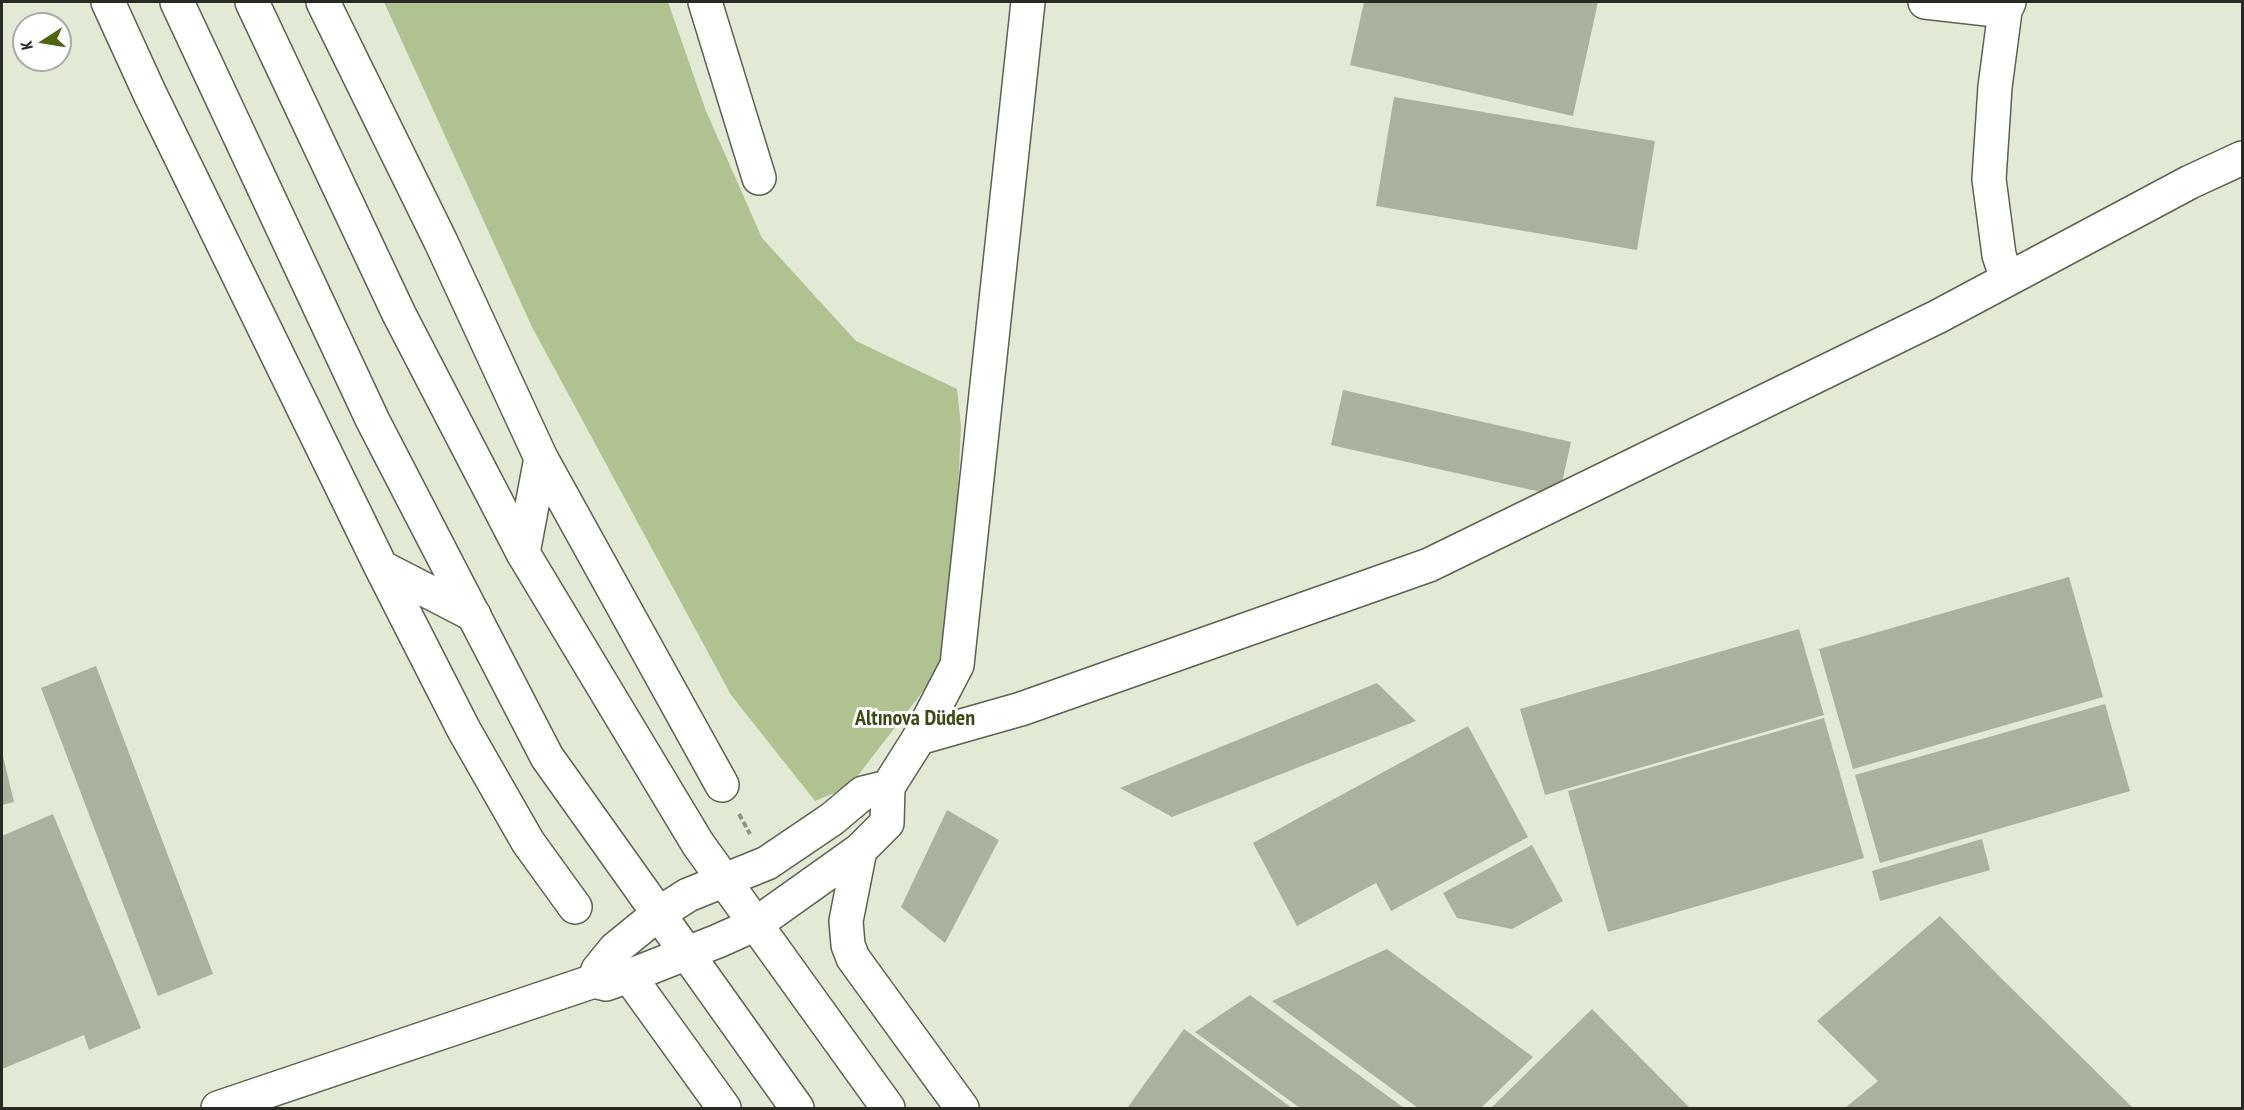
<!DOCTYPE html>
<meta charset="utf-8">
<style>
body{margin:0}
#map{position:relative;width:2244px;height:1110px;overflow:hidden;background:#e2ead5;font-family:"PT Sans Narrow",sans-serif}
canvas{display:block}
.frame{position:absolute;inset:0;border:3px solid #282b23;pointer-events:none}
.north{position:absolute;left:12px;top:12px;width:60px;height:60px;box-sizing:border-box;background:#fff;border:2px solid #a9aaa7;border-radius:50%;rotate:258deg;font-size:16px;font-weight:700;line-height:24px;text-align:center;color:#282b23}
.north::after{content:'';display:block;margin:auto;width:21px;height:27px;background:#4e6410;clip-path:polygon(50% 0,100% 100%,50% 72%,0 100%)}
</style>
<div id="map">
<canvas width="2244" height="1110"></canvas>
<div class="frame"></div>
<div class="north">K</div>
</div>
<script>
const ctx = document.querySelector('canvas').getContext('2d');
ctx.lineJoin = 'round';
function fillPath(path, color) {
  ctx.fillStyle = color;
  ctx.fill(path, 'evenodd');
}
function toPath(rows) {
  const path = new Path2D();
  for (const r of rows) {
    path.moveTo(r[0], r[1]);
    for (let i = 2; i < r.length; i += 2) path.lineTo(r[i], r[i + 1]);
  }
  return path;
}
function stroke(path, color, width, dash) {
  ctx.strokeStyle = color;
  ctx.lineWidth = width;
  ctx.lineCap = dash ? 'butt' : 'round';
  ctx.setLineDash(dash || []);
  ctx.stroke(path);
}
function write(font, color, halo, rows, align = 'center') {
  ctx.font = font + ' "PT Sans Narrow",sans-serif';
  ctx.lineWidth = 6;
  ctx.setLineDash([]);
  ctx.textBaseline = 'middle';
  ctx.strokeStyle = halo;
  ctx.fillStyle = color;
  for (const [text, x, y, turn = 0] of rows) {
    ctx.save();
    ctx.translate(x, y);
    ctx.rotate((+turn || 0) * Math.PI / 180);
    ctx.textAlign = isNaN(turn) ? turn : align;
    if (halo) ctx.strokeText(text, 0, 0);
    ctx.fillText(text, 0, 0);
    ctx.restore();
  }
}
fillPath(toPath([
 [384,2,668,2,706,111,762,238,856,341,957,389,961,426,951,655,849,787,815,801,731,695,532,327]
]), '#b1c291');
fillPath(toPath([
 [1364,2,1598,2,1573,116,1350,65],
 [1394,97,1655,141,1637,250,1376,206],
 [1343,390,1571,442,1559,496,1331,445],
 [2069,577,2103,697,1853,769,1819,649],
 [1799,629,1824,715,1545,795,1520,709],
 [96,666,213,974,158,996,41,688],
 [1377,683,1416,721,1172,817,1120,788],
 [2105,704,2130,791,1880,863,1855,775],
 [1824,718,1864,858,1608,932,1568,791],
 [1468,726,1528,837,1391,911,1376,883,1297,926,1253,843],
 [2,752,14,802,2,805],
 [947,810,999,840,945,943,901,907],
 [53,814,141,1028,89,1050,84,1035,2,1069,2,836],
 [1982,839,1990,870,1880,901,1872,871],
 [1532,845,1563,901,1512,929,1457,918,1443,893],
 [1940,916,2000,977,2133,1108,1845,1108,1878,1081,1817,1021],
 [1387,949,1533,1057,1481,1108,1418,1108,1272,1001],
 [1250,995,1404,1108,1300,1108,1195,1032],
 [1592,1009,1690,1108,1491,1108],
 [1184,1029,1292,1108,1131,1108,1128,1107]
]), '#aab19e');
const street = toPath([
 [705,2,759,178],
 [1925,2,2005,11],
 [2007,279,1999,255,1989,179,1995,87,2005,11,2009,2],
 [919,738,1021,709,1429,565,1937,317,2190,182,2242,158]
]);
const secondary = toPath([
 [108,2,150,94,381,567,464,730,528,842,575,907],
 [323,2,441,242,541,458,722,785],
 [523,553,541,458],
 [381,567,474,615],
 [860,850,846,921,848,945,853,958,962,1108],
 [629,976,724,1108],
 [594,981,598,970,615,949,658,914,688,895,767,863,832,819,863,793,888,787],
 [218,1108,594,981,606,984,629,976,718,941,756,924,860,850,887,823,888,787,919,738,957,665,1028,2]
]);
const primary = toPath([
 [177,2,373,421,547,757,797,1108],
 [252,2,399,314,523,553,698,844,888,1108]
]);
stroke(street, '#5b6250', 36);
stroke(secondary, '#5b6250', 36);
stroke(primary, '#5b6250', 36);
stroke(toPath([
 [739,814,750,834]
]), '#8e9485', 4, [6, 3]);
stroke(street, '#fff', 33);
stroke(secondary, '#fff', 33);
stroke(primary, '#fff', 33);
write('bold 22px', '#3b4a14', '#fff', [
 ["Altınova Düden",915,719]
]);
</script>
